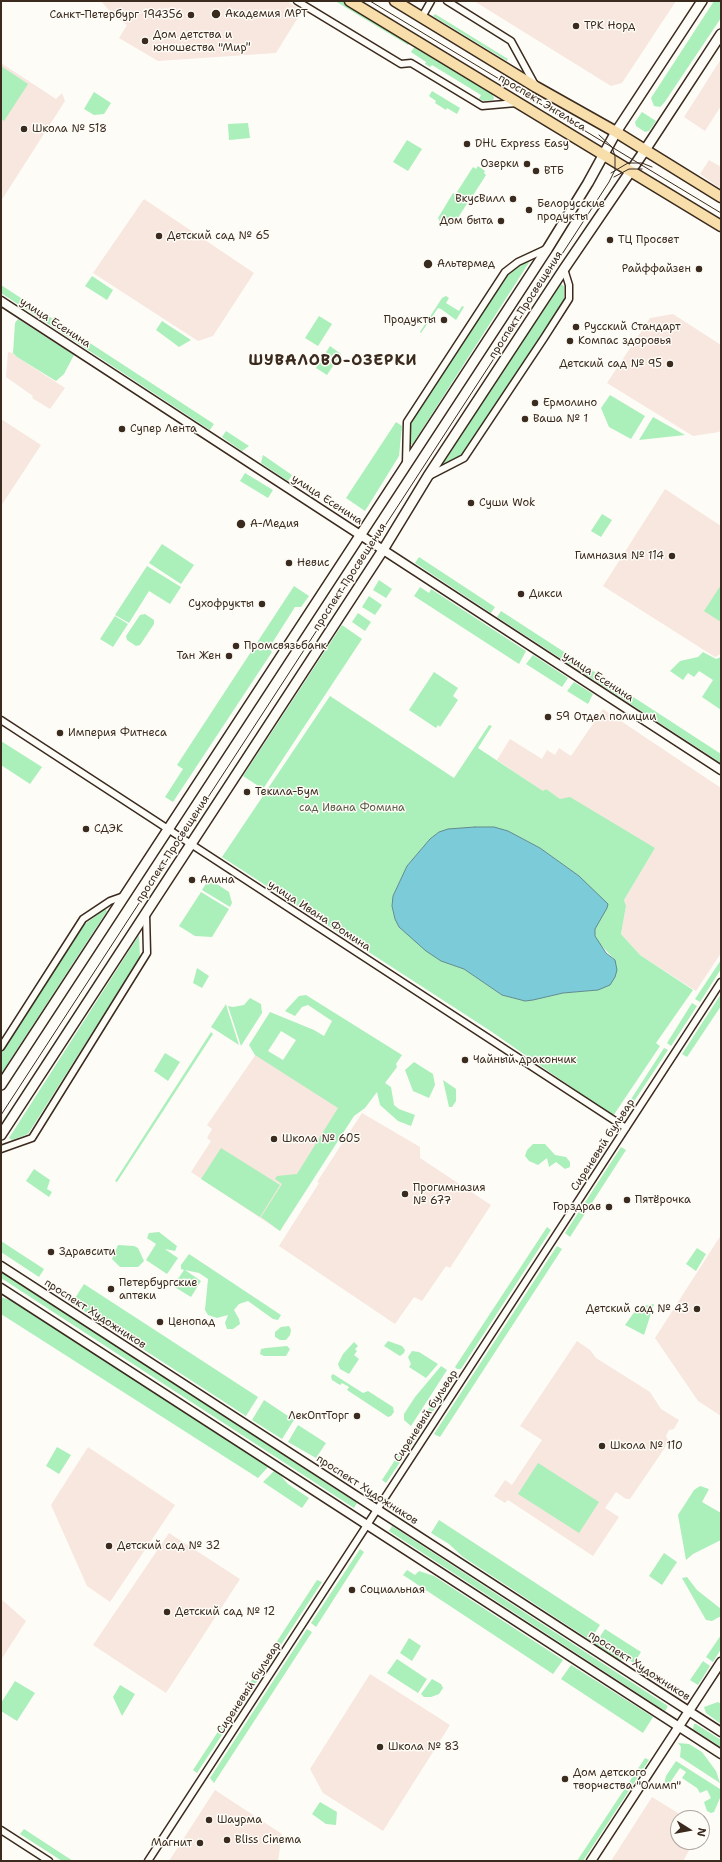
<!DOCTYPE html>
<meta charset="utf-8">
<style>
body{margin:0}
#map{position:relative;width:722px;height:1862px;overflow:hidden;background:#fdfcf7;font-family:"Shantell Sans",sans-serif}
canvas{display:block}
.frame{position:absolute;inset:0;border:2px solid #3b2a1e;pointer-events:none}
.north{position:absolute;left:670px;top:1810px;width:40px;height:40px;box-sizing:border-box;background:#fdfcf7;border:1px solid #afa8a0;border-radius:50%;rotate:101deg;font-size:11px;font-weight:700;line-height:16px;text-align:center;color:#3b2a1e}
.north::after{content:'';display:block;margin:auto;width:14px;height:18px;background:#3b2a1e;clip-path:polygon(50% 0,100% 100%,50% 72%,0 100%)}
</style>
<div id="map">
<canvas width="722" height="1862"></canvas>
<div class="frame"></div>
<div class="north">N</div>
</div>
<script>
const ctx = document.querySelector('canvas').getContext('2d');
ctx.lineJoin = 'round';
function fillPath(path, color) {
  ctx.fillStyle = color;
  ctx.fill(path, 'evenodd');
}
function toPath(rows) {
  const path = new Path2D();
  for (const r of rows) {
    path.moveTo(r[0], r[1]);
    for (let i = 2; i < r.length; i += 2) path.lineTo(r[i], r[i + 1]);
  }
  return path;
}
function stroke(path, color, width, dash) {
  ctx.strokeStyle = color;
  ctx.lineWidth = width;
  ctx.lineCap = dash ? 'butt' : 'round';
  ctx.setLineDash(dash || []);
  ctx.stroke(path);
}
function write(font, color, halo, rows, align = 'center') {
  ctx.font = font + ' "Shantell Sans",sans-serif';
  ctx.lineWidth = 3;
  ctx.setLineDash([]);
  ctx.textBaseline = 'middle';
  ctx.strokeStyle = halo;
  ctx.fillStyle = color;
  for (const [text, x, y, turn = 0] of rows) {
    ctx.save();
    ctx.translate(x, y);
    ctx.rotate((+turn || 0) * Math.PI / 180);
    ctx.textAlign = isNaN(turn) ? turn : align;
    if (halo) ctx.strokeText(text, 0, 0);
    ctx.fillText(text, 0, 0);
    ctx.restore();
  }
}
fillPath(toPath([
 [101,1,287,1,302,11,276,53,158,61,119,38,127,25,113,15],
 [474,1,676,1,622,83,611,86],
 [721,59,721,106,705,131,684,117],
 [1,63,56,99,62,93,65,101,1,201],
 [709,160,721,167,721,189,700,174],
 [144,199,254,273,213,336,198,341,93,273],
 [673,314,721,345,721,430,719,432,693,436,607,383,650,318],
 [8,352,13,353,17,357,65,388,50,409,32,398,33,396,6,377],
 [1,419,41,445,1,506],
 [665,489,721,526,721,654,715,657,603,586],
 [603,709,721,788,721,953,696,991,640,955,621,934,626,906,624,900,655,848,560,799,545,789,544,792,497,760,510,739,542,759,547,750,555,755,559,748,571,756],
 [261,1047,350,1103,280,1231,191,1172,211,1141,207,1138,212,1129,207,1125],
 [362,1113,420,1147,420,1158,491,1205,450,1268,446,1266,422,1301,414,1297,395,1324,279,1246,319,1183,317,1182],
 [721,1235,721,1416,698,1401,655,1338],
 [577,1341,590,1350,596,1358,650,1392,661,1409,679,1420,674,1429,669,1430,666,1436,668,1440,664,1449,630,1499,626,1499,616,1492,605,1508,619,1517,593,1556,508,1500,505,1503,494,1496,505,1480,512,1485,542,1440,520,1426],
 [88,1447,175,1505,110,1602,87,1586,51,1505],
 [169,1533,240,1579,166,1693,93,1645],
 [1,1599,26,1621,1,1660],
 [370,1674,450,1725,383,1831,323,1793,310,1769],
 [215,1790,282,1834,278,1861,169,1861],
 [652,1797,686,1818,678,1818,678,1842,694,1842,683,1861,611,1861]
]), '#f8e7df');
fillPath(toPath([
 [335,1,342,1,410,42,408,45],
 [714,1,721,1,721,18,664,103,660,107,654,106,651,98],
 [435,14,508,59,507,61,433,16],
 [415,46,492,93,494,98,493,100,484,101,479,99,481,95,432,65,430,67,425,64,426,62,411,52],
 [1,66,28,84,4,121,1,119],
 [432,91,460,108,457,114,447,108,446,110,435,103,436,101,429,96],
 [94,92,111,103,104,114,94,115,84,109],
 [642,112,656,121,649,131,645,132,636,126,635,122],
 [248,123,250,138,229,140,228,124],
 [407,140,422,149,408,171,393,162],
 [478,166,485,171,484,173,486,175,470,200,457,192,473,167,476,169],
 [453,193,468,202,456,221,450,226,445,226,441,224,438,218],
 [528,260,530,261,412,445,409,443,410,424,507,275],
 [92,276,113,290,107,300,85,286],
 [561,284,564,286,564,301,461,456,444,465,442,464],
 [1,285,214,424,210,430,1,293],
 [446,296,449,298,446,303,459,311,462,306,464,307,456,320,441,309,438,308,421,333,420,332,442,298],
 [319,316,332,324,318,346,305,338],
 [18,319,74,355,64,374,56,381,17,357,13,353,15,323],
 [162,321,191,340,179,347,156,330],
 [330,346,341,354,327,375,316,368],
 [610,395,645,416,631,439,609,427,601,408],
 [653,417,685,435,639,440],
 [396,422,402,426,399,456,365,511,346,498],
 [226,431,249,446,242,451,222,437],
 [263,455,292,475,288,481,261,463],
 [245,473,273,490,268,498,240,481],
 [602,514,612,520,601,537,591,531],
 [162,544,194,565,181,584,149,563],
 [419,557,495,607,491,613,415,563],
 [147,566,181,587,170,604,149,591,129,623,115,615],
 [379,580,392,589,386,598,373,590],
 [721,585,721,622,704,611],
 [294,586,309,596,301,607,295,607,269,648,272,652,173,802,165,797,183,769,177,765],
 [420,587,429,593,431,589,526,651,519,664,414,596],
 [369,596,382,605,375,615,362,607],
 [501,611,575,659,571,665,497,617],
 [358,613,371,622,365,631,352,622],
 [145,614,154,620,154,624,140,645,136,646,127,640,126,636,140,615],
 [115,616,128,624,113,647,100,639],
 [342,625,362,639,263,789,243,776],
 [703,652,716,659,721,657,721,710,702,697,713,680,699,671,694,677,688,673,683,680,670,671,680,661,698,657],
 [533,655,568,678,562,687,526,664],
 [581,663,721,754,721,763,577,669],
 [434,672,458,688,453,696,458,700,440,727,438,725,436,728,409,710],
 [574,682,593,694,588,704,567,691],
 [330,696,454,778,489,725,492,726,478,748,543,791,546,789,560,799,570,797,655,848,624,900,626,906,621,934,640,955,693,990,656,1043,660,1046,613,1116,489,1030,222,857],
 [508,831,540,848,579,876,595,929,595,936,597,941,615,960,598,990,563,993,525,1001,502,995,464,969,441,961,399,927,395,919,392,906,393,896,407,866,430,839,439,832],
 [1,741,42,767,30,784,1,765],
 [209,879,229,892,232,903,230,907,202,890],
 [201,892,229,909,212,937,195,936,179,926],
 [105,909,107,911,1,1074,1,1052,81,927],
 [139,935,140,957,28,1134,12,1140,9,1138],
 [721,960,721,969,700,1002,695,999],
 [197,968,209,976,202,988,193,983],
 [721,994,721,1006,687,1057,682,1054],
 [306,995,402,1055,396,1064,397,1067,385,1083,391,1087,394,1105,399,1109,415,1115,411,1126,398,1121,380,1105,377,1092,365,1108,354,1116,280,1231,261,1217,282,1184,275,1179,277,1176,297,1174,338,1108,255,1055,249,1045,270,1012,314,1030,324,1036,332,1021,308,1005,302,1007,295,1016,285,1011,299,996],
 [281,1031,296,1040,283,1060,268,1051],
 [250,998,261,1004,262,1013,241,1046,228,1006,233,1007,244,1005],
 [692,1003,697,1006,671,1046,667,1043],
 [226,1004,227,1008,239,1045,211,1027],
 [211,1032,213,1034,117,1182,115,1181],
 [664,1048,668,1050,629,1109,626,1107],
 [165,1053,180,1062,168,1081,154,1071],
 [414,1062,433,1074,435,1085,429,1098,413,1091,405,1070],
 [443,1080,456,1089,456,1101,452,1107,449,1107],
 [533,1144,545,1144,555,1155,566,1157,570,1162,570,1167,565,1169,556,1162,549,1167,547,1158,538,1165,529,1161,525,1156,527,1150],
 [621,1147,626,1150,570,1237,565,1233],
 [221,1148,280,1185,260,1217,201,1179],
 [34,1169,50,1180,47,1189,52,1192,49,1197,26,1181],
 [547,1227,551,1230,461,1369,457,1369,455,1367],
 [159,1232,177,1246,175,1251,165,1249,159,1245,178,1258,167,1274,146,1260,156,1244,147,1238,149,1233],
 [1,1241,44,1269,39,1277,1,1252],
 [118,1245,134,1246,138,1248,144,1261,138,1267,120,1267,112,1259],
 [557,1246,562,1249,440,1437,434,1434],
 [697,1248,706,1254,696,1271,686,1264],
 [189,1254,281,1315,278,1320,273,1319,248,1301,239,1304,234,1310,239,1319,240,1324,233,1329,227,1329,225,1323,228,1315,217,1318,208,1315,205,1310,208,1279,199,1273,185,1270,201,1281,191,1297,173,1286,184,1270,181,1269,181,1265],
 [1,1271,357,1503,354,1508,1,1278],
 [84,1284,258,1397,246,1416,72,1303],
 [1,1297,13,1301,268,1467,258,1478,1,1314],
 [654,1304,644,1335,625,1325,638,1307],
 [289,1326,291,1330,290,1335,286,1340,280,1340,275,1337,275,1332,281,1327],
 [388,1341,402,1346,405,1350,404,1353,400,1356,384,1346],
 [354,1342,358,1346,355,1349,357,1351,354,1355,359,1359,349,1374,340,1369,338,1364,343,1354],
 [287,1346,290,1349,286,1356,264,1356,260,1354,261,1349,266,1348],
 [412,1351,419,1352,438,1364,426,1378,409,1367,411,1364,408,1357],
 [441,1366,447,1370,411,1426,404,1420,404,1414,415,1397],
 [451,1373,456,1376,420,1431,416,1429],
 [333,1374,363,1393,368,1391,393,1407,394,1412,391,1416,388,1417,347,1390,349,1387,342,1383,340,1385,332,1380,331,1376],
 [264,1400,294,1420,282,1439,252,1420],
 [298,1425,326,1443,316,1458,288,1442],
 [412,1434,417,1437,386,1483,382,1480],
 [57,1447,71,1455,59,1474,46,1466],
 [538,1463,599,1502,579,1533,518,1494],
 [274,1471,281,1476,288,1484,309,1498,302,1508,263,1482],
 [700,1486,709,1489,702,1502,721,1513,721,1540,693,1554,686,1560,678,1515,694,1490],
 [439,1520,600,1625,590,1640,463,1557,449,1544,431,1533],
 [392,1526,668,1706,665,1711,389,1531],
 [360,1549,364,1552,316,1627,311,1623],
 [664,1553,677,1562,662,1585,649,1576],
 [407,1570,415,1575,419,1571,434,1576,563,1660,553,1674,403,1575],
 [687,1577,697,1590,721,1609,721,1616,712,1621,706,1620,682,1578],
 [317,1580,322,1582,197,1773,193,1770],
 [307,1629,312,1632,214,1783,210,1778],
 [605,1629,641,1652,634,1663,624,1657,621,1661,595,1644],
 [721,1635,721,1649,713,1662,706,1657],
 [409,1638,421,1646,412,1661,400,1653],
 [397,1659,427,1679,418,1693,387,1673],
 [703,1661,710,1666,698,1685,690,1680],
 [571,1665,653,1717,643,1733,561,1679],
 [432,1679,441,1684,443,1688,439,1694,431,1697,424,1697,421,1694],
 [15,1681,35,1693,17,1721,1,1711,1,1703],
 [120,1685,135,1694,122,1716,113,1697],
 [718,1702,721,1704,721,1724,706,1713,704,1707],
 [694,1724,696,1724,721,1740,721,1747,693,1729],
 [678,1743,689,1744,702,1752,716,1771,720,1783,680,1757,681,1747],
 [645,1758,649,1760,583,1861,577,1861],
 [676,1761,720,1789,720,1798,714,1812,711,1813,707,1811,704,1802,711,1798,707,1790,700,1793,697,1788,682,1778,686,1772,680,1768,669,1784,664,1784,666,1776],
 [320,1802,337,1812,336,1825,326,1824,312,1814],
 [24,1829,73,1861,62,1861,20,1834]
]), '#abefbb');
const water = toPath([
 [475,827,494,827,508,831,540,848,579,876,608,904,607,908,595,929,595,936,606,953,615,960,617,970,615,977,610,985,598,990,563,993,533,1000,525,1001,502,995,464,969,441,961,426,951,399,927,395,919,392,906,393,896,407,866,430,839,439,832,448,829,475,827]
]);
fillPath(water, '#7ccbd9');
stroke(water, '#628b8e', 1);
const minor = toPath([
 [297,1,401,64,411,63,482,106,516,103],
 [447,1,511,41,535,85],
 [422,17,431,1],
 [406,464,407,422,505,272,518,262,546,249],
 [429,476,464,458,544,338,569,299,569,285,564,269],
 [1,720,626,1128],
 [1,1047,83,919,110,901,124,896],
 [1,1149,32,1138,147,953,146,913],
 [1,1830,49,1861],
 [148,1861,721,982]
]);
const tertiary = toPath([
 [1,301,721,770],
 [1,1266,721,1732],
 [1,1288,721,1754],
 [591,1861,721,1662]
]);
const secondary = toPath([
 [1,1085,548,248,588,183,616,132,702,1],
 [1,1135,383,550,428,476,564,269,645,150,721,34]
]);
const primary = toPath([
 [350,1,721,226],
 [395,1,536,87,616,132,721,197]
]);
stroke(minor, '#3b2a1e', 9);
stroke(tertiary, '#3b2a1e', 11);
stroke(secondary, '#3b2a1e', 12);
stroke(primary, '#3b2a1e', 13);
stroke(minor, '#fdfcf7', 6);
stroke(tertiary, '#fdfcf7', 8);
stroke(secondary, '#fdfcf7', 9);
stroke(primary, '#f8deab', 10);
stroke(toPath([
 [370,1,721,213],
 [611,173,628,163,642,163,652,167],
 [614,177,629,169,642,169],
 [1,1115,609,182,615,170,615,156,612,147,599,135]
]), '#3b2a1e', 1);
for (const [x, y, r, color] of [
 [216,14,5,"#3b2a1e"],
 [191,15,4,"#3b2a1e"],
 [576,26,4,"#3b2a1e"],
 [145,41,4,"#3b2a1e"],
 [24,129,4,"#3b2a1e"],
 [467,144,4,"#3b2a1e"],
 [527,164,4,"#3b2a1e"],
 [536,171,4,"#3b2a1e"],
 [513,199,4,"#3b2a1e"],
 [529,210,4,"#3b2a1e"],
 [501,221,4,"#3b2a1e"],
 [159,236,4,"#3b2a1e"],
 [610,240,4,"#3b2a1e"],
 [428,264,5,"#3b2a1e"],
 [699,269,4,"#3b2a1e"],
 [444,320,4,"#3b2a1e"],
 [576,327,4,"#3b2a1e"],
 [570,341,4,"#3b2a1e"],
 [670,364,4,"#3b2a1e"],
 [535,403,4,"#3b2a1e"],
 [525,419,4,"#3b2a1e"],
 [122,429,4,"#3b2a1e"],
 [471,503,4,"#3b2a1e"],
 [241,524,5,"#3b2a1e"],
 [672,556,4,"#3b2a1e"],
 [289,563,4,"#3b2a1e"],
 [521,594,4,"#3b2a1e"],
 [262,604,4,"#3b2a1e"],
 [236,646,4,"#3b2a1e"],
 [229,656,4,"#3b2a1e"],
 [548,717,4,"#3b2a1e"],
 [60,733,4,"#3b2a1e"],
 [247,792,4,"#3b2a1e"],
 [86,829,4,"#3b2a1e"],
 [192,880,4,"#3b2a1e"],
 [465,1060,4,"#3b2a1e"],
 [274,1139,4,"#3b2a1e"],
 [405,1194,4,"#3b2a1e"],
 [627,1200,4,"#3b2a1e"],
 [609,1207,4,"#3b2a1e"],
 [51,1252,4,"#3b2a1e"],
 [111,1289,4,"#3b2a1e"],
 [697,1309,4,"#3b2a1e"],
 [160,1322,4,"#3b2a1e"],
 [357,1416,4,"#3b2a1e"],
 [602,1446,4,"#3b2a1e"],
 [109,1546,4,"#3b2a1e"],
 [352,1590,4,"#3b2a1e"],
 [167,1612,4,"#3b2a1e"],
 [380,1747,4,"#3b2a1e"],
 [565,1779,4,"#3b2a1e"],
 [209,1820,4,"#3b2a1e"],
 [227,1840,4,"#3b2a1e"],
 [200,1843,4,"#3b2a1e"]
]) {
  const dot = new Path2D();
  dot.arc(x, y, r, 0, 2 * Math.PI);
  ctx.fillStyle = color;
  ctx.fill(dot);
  stroke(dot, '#fdfcf7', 1.5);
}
write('11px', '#3b2a1e', '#fdfcf7', [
 ["Академия МРТ",225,14],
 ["Санкт-Петербург 194356",183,15,"right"],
 ["ТРК Норд",584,26],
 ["Дом детства и",153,35],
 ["юношества \"Мир\"",153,48],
 ["Школа № 518",32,129],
 ["DHL Express Easy",475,144],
 ["Озерки",519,164,"right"],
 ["ВТБ",544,171],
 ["ВкусВилл",505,199,"right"],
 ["Белорусские",537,204],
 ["продукты",537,217],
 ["Дом быта",493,221,"right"],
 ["Детский сад № 65",167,236],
 ["ТЦ Просвет",618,240],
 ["Альтермед",437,264],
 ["Райффайзен",691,269,"right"],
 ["Продукты",436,320,"right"],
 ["Русский Стандарт",584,327],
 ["Компас здоровья",578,341],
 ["Детский сад № 95",662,364,"right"],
 ["Ермолино",543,403],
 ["Ваша № 1",533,419],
 ["Супер Лента",130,429],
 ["Суши Wok",479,503],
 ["А-Медия",250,524],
 ["Гимназия № 114",664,556,"right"],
 ["Невис",297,563],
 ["Дикси",529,594],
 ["Сухофрукты",254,604,"right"],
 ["Промсвязьбанк",244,646],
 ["Тан Жен",221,656,"right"],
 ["59 Отдел полиции",556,717],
 ["Империя Фитнеса",68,733],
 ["Текила-Бум",255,792],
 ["СДЭК",94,829],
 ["Алина",200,880],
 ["Чайный дракончик",473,1060],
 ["Школа № 605",282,1139],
 ["Прогимназия",413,1188],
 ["№ 677",413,1201],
 ["Пятёрочка",635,1200],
 ["Горздрав",601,1207,"right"],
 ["Здравсити",59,1252],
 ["Петербургские",119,1283],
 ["аптеки",119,1296],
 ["Детский сад № 43",689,1309,"right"],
 ["Ценопад",168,1322],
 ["ЛекОптТорг",349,1416,"right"],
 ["Школа № 110",610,1446],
 ["Детский сад № 32",117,1546],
 ["Социальная",360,1590],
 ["Детский сад № 12",175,1612],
 ["Школа № 83",388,1747],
 ["Дом детского",573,1773],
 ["творчества \"Олимп\"",573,1786],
 ["Шаурма",217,1820],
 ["Bliss Cinema",235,1840],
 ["Магнит",192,1843,"right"]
], 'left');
write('11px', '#3b2a1e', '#fdfcf7', [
 ["проспект Энгельса",542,103,31],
 ["проспект Просвещения",526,305,-57],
 ["улица Есенина",55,323,33],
 ["улица Есенина",327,500,33],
 ["проспект Просвещения",350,577,-57],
 ["улица Есенина",598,677,33],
 ["проспект Просвещения",173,849,-57],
 ["улица Ивана Фомина",319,916,33],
 ["Сиреневый бульвар",603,1145,-57],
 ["проспект Художников",95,1314,33],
 ["Сиреневый бульвар",426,1416,-57],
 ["проспект Художников",367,1490,33],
 ["проспект Художников",639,1666,33],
 ["Сиреневый бульвар",249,1688,-57]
]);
write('11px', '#575b45', '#fdfcf7', [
 ["сад Ивана Фомина",352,808]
]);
ctx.letterSpacing = '1px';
write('bold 15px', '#3b2a1e', '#fdfcf7', [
 ["ШУВАЛОВО-ОЗЕРКИ",333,361]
]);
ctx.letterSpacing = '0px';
</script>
